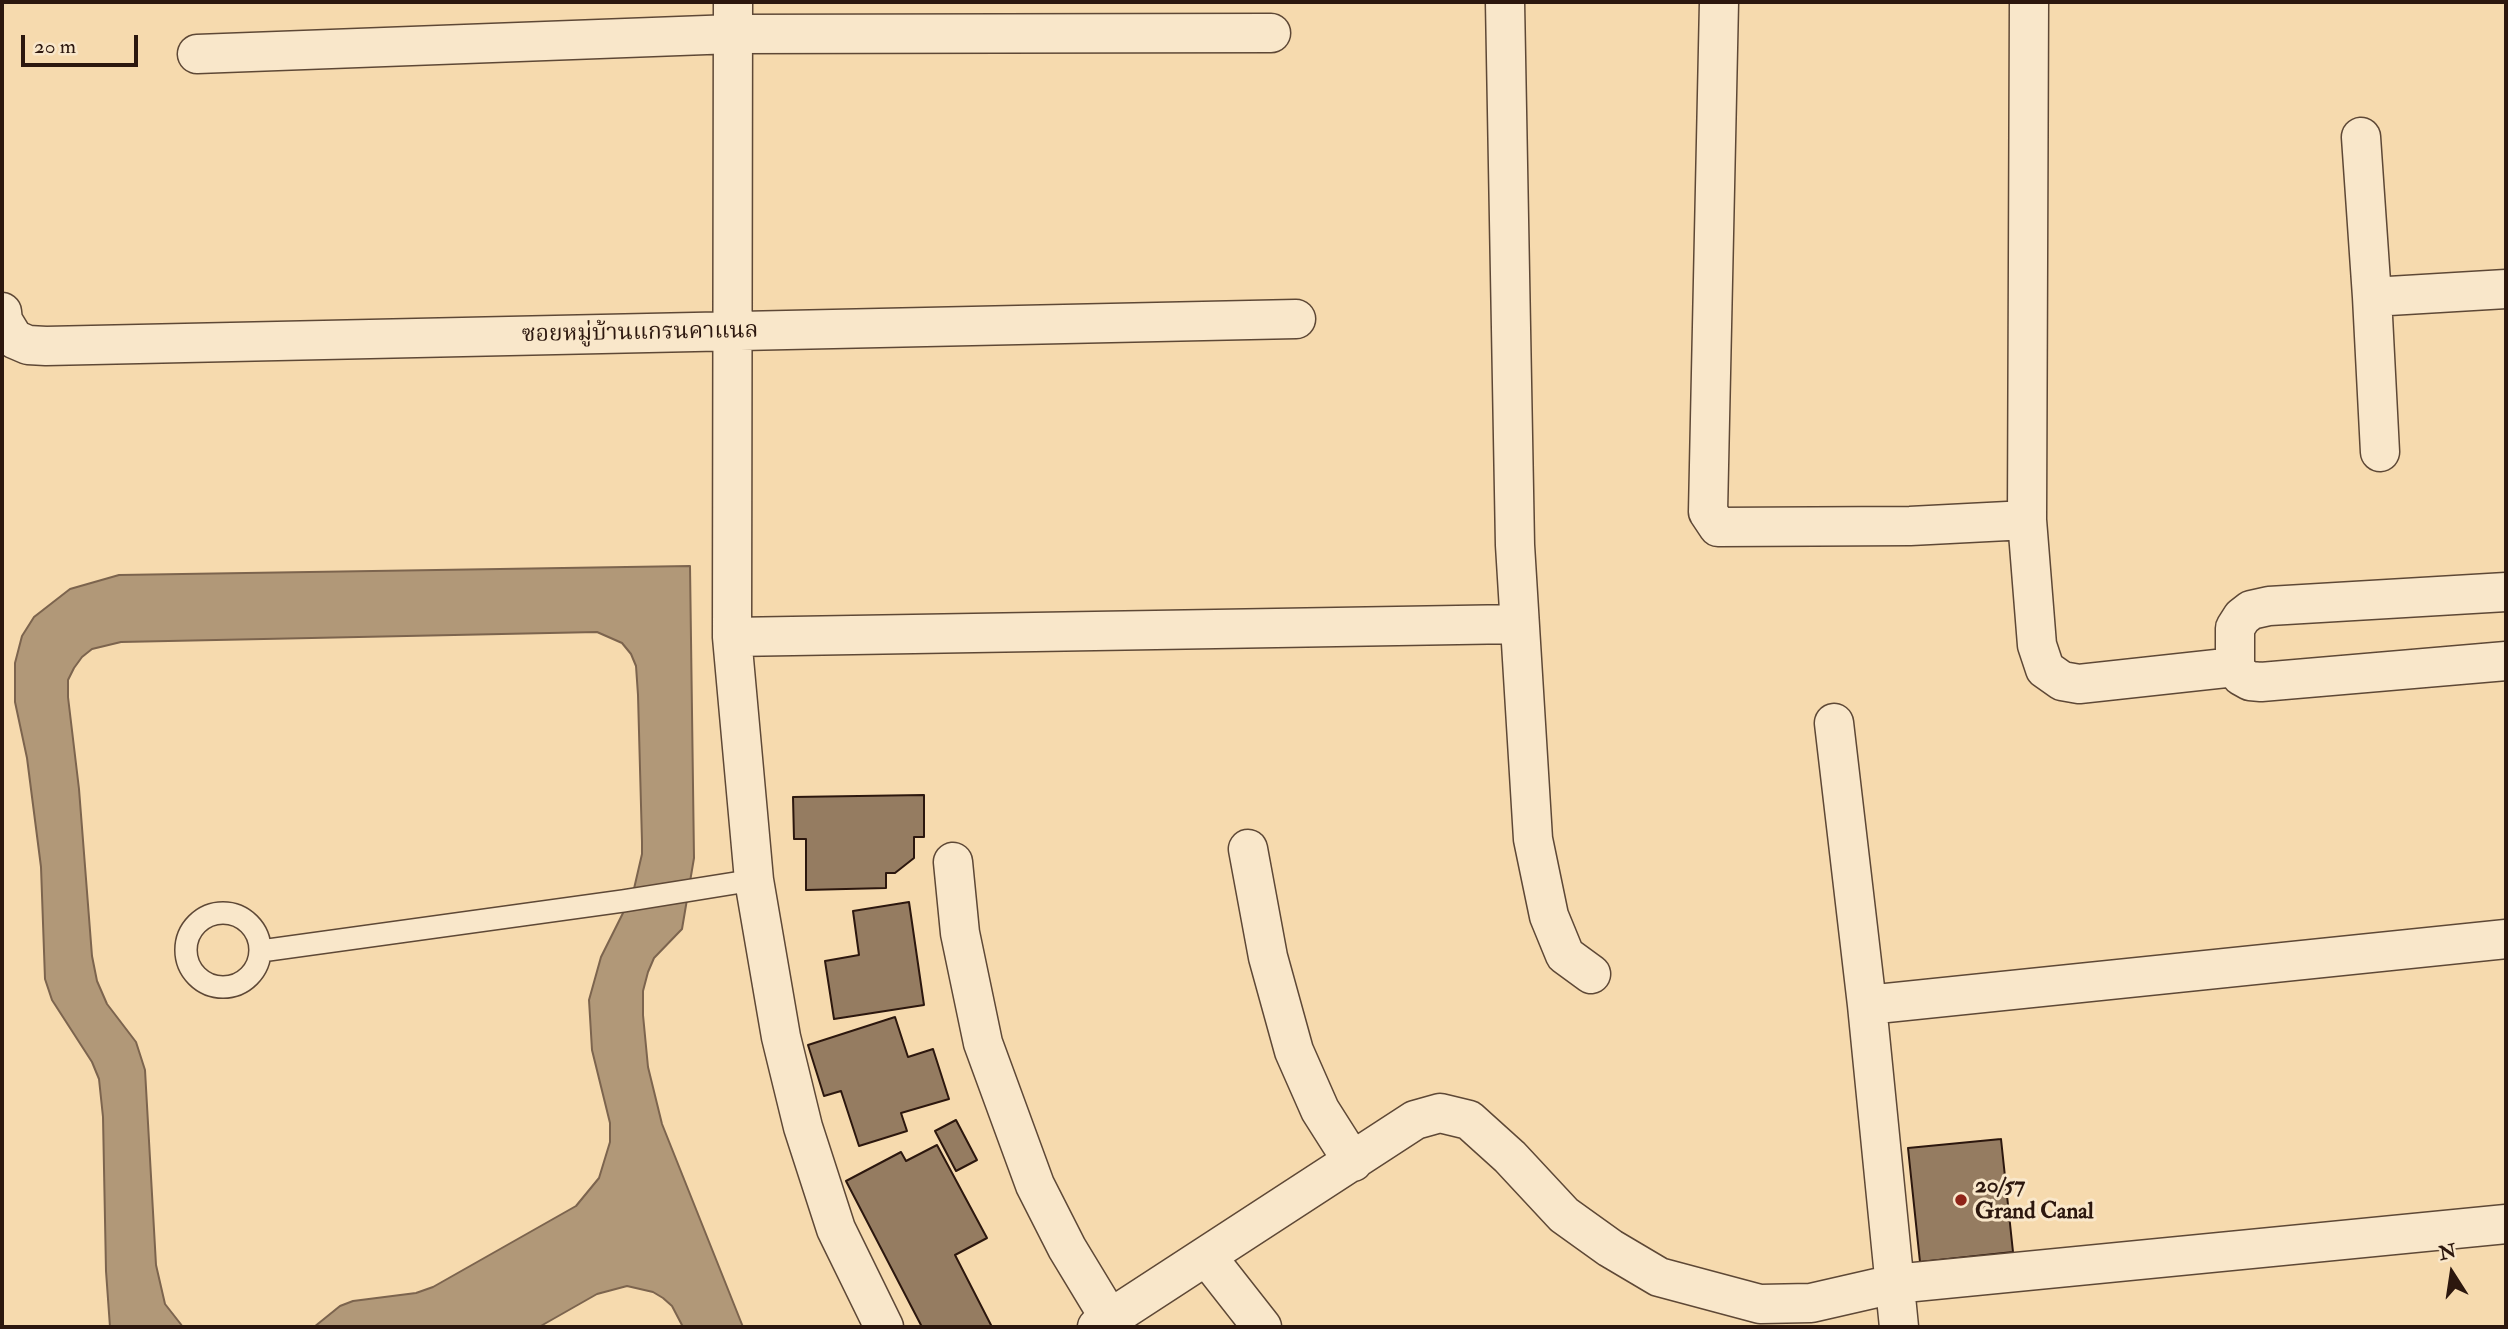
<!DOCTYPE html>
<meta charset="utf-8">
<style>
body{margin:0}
#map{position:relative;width:2508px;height:1329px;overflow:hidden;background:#f6daae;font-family:"IM FELL Double Pica",serif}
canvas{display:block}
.frame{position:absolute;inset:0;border:4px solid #2c170e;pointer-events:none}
.north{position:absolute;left:2417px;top:1238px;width:70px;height:70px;-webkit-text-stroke:5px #f9e7ca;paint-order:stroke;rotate:348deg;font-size:19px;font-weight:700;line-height:28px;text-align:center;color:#2c170e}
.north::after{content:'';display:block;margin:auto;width:24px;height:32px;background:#2c170e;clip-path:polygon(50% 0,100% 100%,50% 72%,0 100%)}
.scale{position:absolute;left:21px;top:35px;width:117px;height:32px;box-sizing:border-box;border:4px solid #2c170e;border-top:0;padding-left:9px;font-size:21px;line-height:24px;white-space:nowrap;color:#2c170e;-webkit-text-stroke:5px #f9e7ca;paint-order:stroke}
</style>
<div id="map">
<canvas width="2508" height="1329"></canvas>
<div class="frame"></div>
<div class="north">N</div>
<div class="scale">20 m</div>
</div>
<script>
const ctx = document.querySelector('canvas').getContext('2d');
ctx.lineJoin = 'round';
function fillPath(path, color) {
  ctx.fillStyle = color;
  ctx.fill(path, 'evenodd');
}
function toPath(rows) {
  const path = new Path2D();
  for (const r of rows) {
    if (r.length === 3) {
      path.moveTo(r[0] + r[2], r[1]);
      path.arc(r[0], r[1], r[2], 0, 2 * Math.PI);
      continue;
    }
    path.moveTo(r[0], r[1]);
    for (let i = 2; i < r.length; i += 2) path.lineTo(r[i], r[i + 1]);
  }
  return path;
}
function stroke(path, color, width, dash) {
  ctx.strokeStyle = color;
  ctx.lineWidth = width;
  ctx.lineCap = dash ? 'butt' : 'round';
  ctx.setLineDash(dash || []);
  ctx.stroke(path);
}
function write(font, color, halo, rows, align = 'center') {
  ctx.font = font + ' "IM FELL Double Pica","Noto Serif Thai",serif';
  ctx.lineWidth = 6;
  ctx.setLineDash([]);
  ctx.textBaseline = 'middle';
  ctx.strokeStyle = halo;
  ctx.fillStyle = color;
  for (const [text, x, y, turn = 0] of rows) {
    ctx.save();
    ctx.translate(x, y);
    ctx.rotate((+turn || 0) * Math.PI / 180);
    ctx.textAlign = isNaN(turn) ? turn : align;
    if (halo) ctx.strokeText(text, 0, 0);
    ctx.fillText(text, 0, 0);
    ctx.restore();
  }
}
const water = toPath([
 [690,566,694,858,682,929,654,958,648,972,643,991,643,1015,648,1067,662,1124,743,1327,683,1327,672,1306,663,1298,653,1292,627,1286,597,1294,539,1327,314,1327,340,1306,353,1301,416,1293,433,1287,576,1206,599,1178,610,1142,610,1123,592,1050,589,1000,601,957,633,893,642,854,642,842,638,695,636,666,631,654,622,643,597,632,121,642,92,649,82,657,74,668,68,680,68,697,79,789,92,956,97,981,107,1004,136,1042,145,1070,156,1265,165,1304,183,1327,110,1327,106,1271,103,1117,99,1079,92,1062,52,1000,45,979,41,867,27,758,15,702,15,663,22,636,34,617,70,589,119,575,690,566]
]);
fillPath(water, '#b19878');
stroke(water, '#7c644e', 2);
const building = toPath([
 [924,795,924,837,914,837,914,858,895,873,886,873,886,888,806,890,806,839,794,839,793,797,924,795],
 [909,902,924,1005,834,1019,825,961,859,955,853,911,909,902],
 [895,1017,908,1057,933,1049,949,1099,901,1113,907,1131,859,1146,841,1091,824,1096,808,1045,895,1017],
 [956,1120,977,1160,956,1171,935,1131,956,1120],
 [2001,1139,2013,1252,1920,1262,1908,1148,2001,1139],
 [937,1145,987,1238,955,1255,992,1327,922,1327,846,1181,901,1152,906,1161,937,1145]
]);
fillPath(building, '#957c61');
stroke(building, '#2c170e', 2);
const lane = toPath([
 [223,950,37],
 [261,951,623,901,754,880]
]);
const street = toPath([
 [733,2,732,637,754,880,781,1037,803,1127,836,1229,884,1327],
 [1505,2,1515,545,1533,839,1549,916,1565,955,1591,974],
 [1719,2,1708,512,1718,527,1910,526,2027,520],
 [2029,2,2027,520,2037,645,2045,669,2062,681,2079,684,2235,667],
 [197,54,733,34,1271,33],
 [2361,137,2372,297,2380,452],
 [2372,297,2506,289],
 [2,312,3,321,14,339,28,345,46,346,1296,319],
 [2506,592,2269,606,2251,610,2242,617,2235,628,2235,667,2241,676,2250,681,2261,682,2506,661],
 [732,637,1518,624],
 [1834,723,1867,1005,1899,1327],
 [1248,849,1268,957,1294,1051,1320,1110,1353,1162],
 [953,862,960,933,983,1043,1035,1185,1067,1248,1110,1319],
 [1867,1005,2506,939],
 [1207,1257,1262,1327],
 [1097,1327,1415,1120,1440,1113,1469,1120,1510,1157,1564,1215,1610,1248,1659,1277,1760,1304,1811,1303,1894,1284,2506,1224]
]);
stroke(lane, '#5e4836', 24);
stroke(street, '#5e4836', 41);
stroke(lane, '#f9e7ca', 21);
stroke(street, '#f9e7ca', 38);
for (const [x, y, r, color] of [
 [1961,1200,7,"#8f2418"]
]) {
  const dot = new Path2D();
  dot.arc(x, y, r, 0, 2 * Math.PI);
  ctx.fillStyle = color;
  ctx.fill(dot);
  stroke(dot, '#f9e7ca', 2.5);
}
write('23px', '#2c170e', '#f9e7ca', [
 ["ซอยหมู่บ้านแกรนคาแนล",640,334,-1]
]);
write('bold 23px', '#2c170e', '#f9e7ca', [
 ["20/57",1975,1187],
 ["Grand Canal",1975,1213]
], 'left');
</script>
